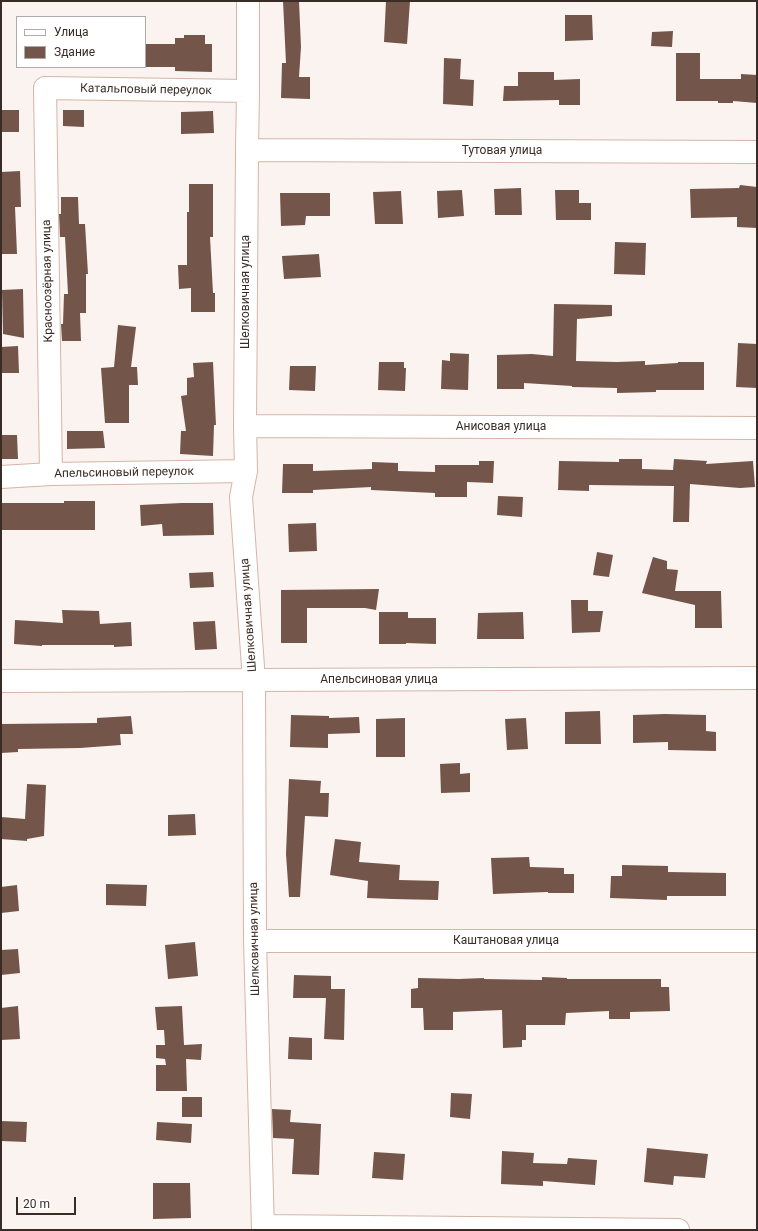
<!DOCTYPE html>
<meta charset="utf-8">
<style>
body{margin:0}
#map{position:relative;width:758px;height:1231px;overflow:hidden;background:#faf3f0;font-family:Roboto,sans-serif}
canvas{display:block}
.frame{position:absolute;inset:0;border:2px solid #392c26;pointer-events:none}
.legend{position:absolute;left:16px;top:16px;width:130px;height:52px;box-sizing:border-box;background:#fff;border:1px solid #b0aba8;margin:0;padding:5px 7px;list-style:none;font-size:12px;color:#392c26}
.legend li{display:flex;align-items:center;gap:8px;height:20px}
.legend b{width:20px;border:1px solid #b0aba8}
.scale{position:absolute;left:16px;top:1197px;width:60px;height:18px;box-sizing:border-box;border:2px solid #392c26;border-top:0;padding-left:5px;font-size:12px;line-height:14px;white-space:nowrap;color:#392c26;-webkit-text-stroke:3px #fff;paint-order:stroke}
</style>
<div id="map">
<canvas width="758" height="1231"></canvas>
<div class="frame"></div>
<ul class="legend">
<li><b style="height:5px;background:#fff"></b>Улица</li>
<li><b style="height:11px;background:#735649"></b>Здание</li>
</ul>
<div class="scale">20 m</div>
</div>
<script>
const ctx = document.querySelector('canvas').getContext('2d');
ctx.lineJoin = 'round';
function fillPath(path, color) {
  ctx.fillStyle = color;
  ctx.fill(path, 'evenodd');
}
function toPath(rows) {
  const path = new Path2D();
  for (const r of rows) {
    path.moveTo(r[0], r[1]);
    for (let i = 2; i < r.length; i += 2) path.lineTo(r[i], r[i + 1]);
  }
  return path;
}
function stroke(path, color, width, dash) {
  ctx.strokeStyle = color;
  ctx.lineWidth = width;
  ctx.lineCap = dash ? 'butt' : 'round';
  ctx.setLineDash(dash || []);
  ctx.stroke(path);
}
function write(font, color, halo, rows, align = 'center') {
  ctx.font = font + ' Roboto,sans-serif';
  ctx.lineWidth = 4;
  ctx.setLineDash([]);
  ctx.textBaseline = 'middle';
  ctx.strokeStyle = halo;
  ctx.fillStyle = color;
  for (const [text, x, y, turn = 0] of rows) {
    ctx.save();
    ctx.translate(x, y);
    ctx.rotate((+turn || 0) * Math.PI / 180);
    ctx.textAlign = isNaN(turn) ? turn : align;
    if (halo) ctx.strokeText(text, 0, 0);
    ctx.fillText(text, 0, 0);
    ctx.restore();
  }
}
fillPath(toPath([
 [283,1,299,1,301,47,299,77,310,77,310,99,281,98,282,63,286,63],
 [386,1,410,1,407,44,384,42],
 [565,15,592,15,593,40,565,41],
 [673,31,672,47,651,46,652,32],
 [184,35,205,35,205,44,212,44,212,72,175,71,175,67,145,67,145,44,175,44,175,38,184,38],
 [676,53,700,53,700,79,741,79,741,74,757,75,757,103,733,101,733,103,718,103,718,101,676,101],
 [444,58,461,59,460,79,474,80,473,106,443,104],
 [518,72,554,72,554,80,580,79,580,105,559,105,559,100,503,101,504,86,518,86],
 [1,110,19,110,19,132,1,132],
 [63,110,84,110,84,127,63,126],
 [213,111,214,133,181,134,181,112],
 [20,171,21,207,15,207,17,254,1,254,1,172],
 [189,184,213,184,213,237,210,237,213,293,215,293,215,312,191,312,191,288,179,289,178,265,187,265,187,212,189,212],
 [740,185,757,187,757,228,737,227,737,217,691,218,690,189,739,188],
 [521,188,522,215,495,215,494,189],
 [462,190,464,216,438,218,437,191],
 [555,190,579,190,579,203,591,203,591,220,556,220],
 [401,191,403,224,375,224,373,192],
 [280,193,330,193,330,216,306,216,305,225,281,226],
 [61,197,78,197,79,224,85,224,88,274,86,274,86,313,80,313,81,341,62,341,61,324,63,324,64,294,68,294,65,237,60,237,59,214,61,214],
 [615,242,646,243,645,275,614,274],
 [319,254,321,277,284,279,282,256],
 [23,289,24,338,3,334,2,290],
 [554,304,612,305,612,316,577,319,576,361,617,362,645,361,645,365,678,363,678,362,704,362,704,390,656,390,656,392,617,393,617,388,572,387,572,386,524,383,524,389,497,389,497,355,532,354,553,356],
 [118,325,136,327,131,367,137,367,138,385,129,385,129,423,105,423,101,368,114,367],
 [738,343,757,344,757,388,736,387],
 [18,346,19,373,1,373,1,347],
 [450,353,469,354,468,390,441,389,442,360,450,361],
 [213,362,216,425,214,425,213,456,180,454,181,431,186,431,181,396,187,395,187,378,194,377,193,363],
 [379,362,404,362,404,368,406,368,405,391,378,390],
 [290,366,316,366,315,391,289,390],
 [67,431,103,431,105,448,67,449],
 [1,435,17,435,18,459,1,459],
 [619,459,642,459,642,469,673,470,674,459,707,461,706,464,753,461,755,487,740,488,690,484,689,522,673,522,674,486,589,485,589,491,558,490,559,461,619,462],
 [479,461,494,461,493,483,467,482,467,497,435,497,435,493,371,490,371,487,313,490,313,493,282,493,283,464,313,464,313,471,372,469,372,462,398,463,398,471,435,472,435,465,479,465],
 [498,496,523,497,522,517,497,515],
 [64,501,95,501,95,530,1,530,1,503,64,503],
 [182,503,213,503,214,535,163,536,162,524,141,526,140,505],
 [316,523,317,551,289,552,288,524],
 [597,552,613,555,609,577,593,575],
 [653,557,667,561,667,569,678,570,675,591,721,591,722,628,695,628,695,605,642,593],
 [213,572,214,587,190,588,189,573],
 [379,589,376,610,365,608,307,608,307,643,281,643,281,590],
 [571,600,588,600,588,611,603,611,600,632,572,633],
 [62,610,99,611,100,624,131,622,132,646,114,647,114,645,42,645,42,646,14,644,15,620,63,623],
 [379,612,408,612,408,618,436,618,436,644,406,643,406,644,379,644],
 [523,612,524,639,477,639,478,613],
 [215,621,217,649,195,650,193,622],
 [600,711,601,744,565,744,565,712],
 [665,714,706,715,706,731,716,732,716,751,668,750,668,742,633,743,633,715],
 [291,715,329,716,329,718,359,717,360,733,328,734,328,748,290,747],
 [131,716,133,734,120,734,121,745,80,748,18,749,18,752,1,753,1,724,97,723,97,718],
 [405,718,405,757,376,757,376,719],
 [526,718,528,749,507,750,505,719],
 [460,763,460,774,470,773,470,792,441,793,440,764],
 [289,779,321,781,320,793,329,793,328,817,305,816,300,897,289,897,286,854],
 [27,784,46,785,44,836,27,839,27,841,1,839,1,817,25,819],
 [195,814,196,835,168,836,168,815],
 [335,839,361,842,359,862,400,865,399,880,439,881,438,900,393,899,367,898,368,881,330,875],
 [529,857,530,867,564,868,564,874,574,874,574,893,548,893,548,892,493,894,491,858],
 [622,865,668,866,668,872,726,873,726,896,667,896,667,900,610,898,611,876,622,876],
 [106,884,147,885,146,906,106,905],
 [17,885,19,911,1,913,1,887],
 [195,942,198,976,168,979,165,945],
 [18,949,20,973,1,975,1,950],
 [294,975,331,976,331,989,345,989,344,1040,324,1039,326,998,293,998],
 [542,977,567,978,567,979,661,979,661,987,669,987,670,1011,630,1012,630,1019,609,1019,609,1011,566,1013,565,1025,526,1025,526,1040,522,1040,522,1047,503,1048,502,1010,453,1012,453,1030,424,1030,423,1008,411,1008,411,989,418,988,418,978,459,979,484,978,484,979,542,980],
 [18,1006,20,1039,1,1040,1,1008],
 [182,1006,184,1045,202,1044,201,1060,186,1059,187,1091,156,1091,156,1065,166,1065,165,1059,156,1058,156,1045,165,1045,164,1030,157,1030,155,1007],
 [289,1037,312,1038,312,1060,288,1059],
 [451,1093,472,1094,470,1119,450,1117],
 [182,1097,202,1097,202,1117,182,1117],
 [272,1109,291,1110,290,1122,321,1124,319,1175,292,1174,294,1139,273,1138],
 [1,1121,27,1122,26,1142,1,1141],
 [157,1122,192,1124,191,1143,156,1140],
 [647,1148,708,1154,705,1178,674,1176,673,1185,644,1182],
 [502,1151,534,1153,533,1163,567,1164,568,1158,597,1160,595,1185,543,1181,543,1186,501,1184],
 [374,1152,405,1154,403,1180,372,1178],
 [153,1183,190,1183,191,1218,153,1219]
]), '#735649');
const minor = toPath([
 [248,1,248,91,247,150,245,426,246,471,241,497,254,681,255,941,263,1230],
 [247,150,757,152],
 [245,426,757,428],
 [51,474,45,88,248,91],
 [1,477,51,474,246,471],
 [1,681,757,678],
 [255,941,757,941],
 [263,1226,678,1230]
]);
stroke(minor, '#d6b5a6', 24);
stroke(minor, '#fff', 22);
write('12px', '#392c26', '#fff', [
 ["Катальповый переулок",146,90,1],
 ["Тутовая улица",502,151],
 ["Красноозёрная улица",48,281,-91],
 ["Шелковичная улица",246,292,-90],
 ["Анисовая улица",501,427],
 ["Апельсиновый переулок",124,473,-1],
 ["Шелковичная улица",249,615,-94],
 ["Апельсиновая улица",379,680],
 ["Шелковичная улица",255,939,-91],
 ["Каштановая улица",506,941]
]);
</script>
